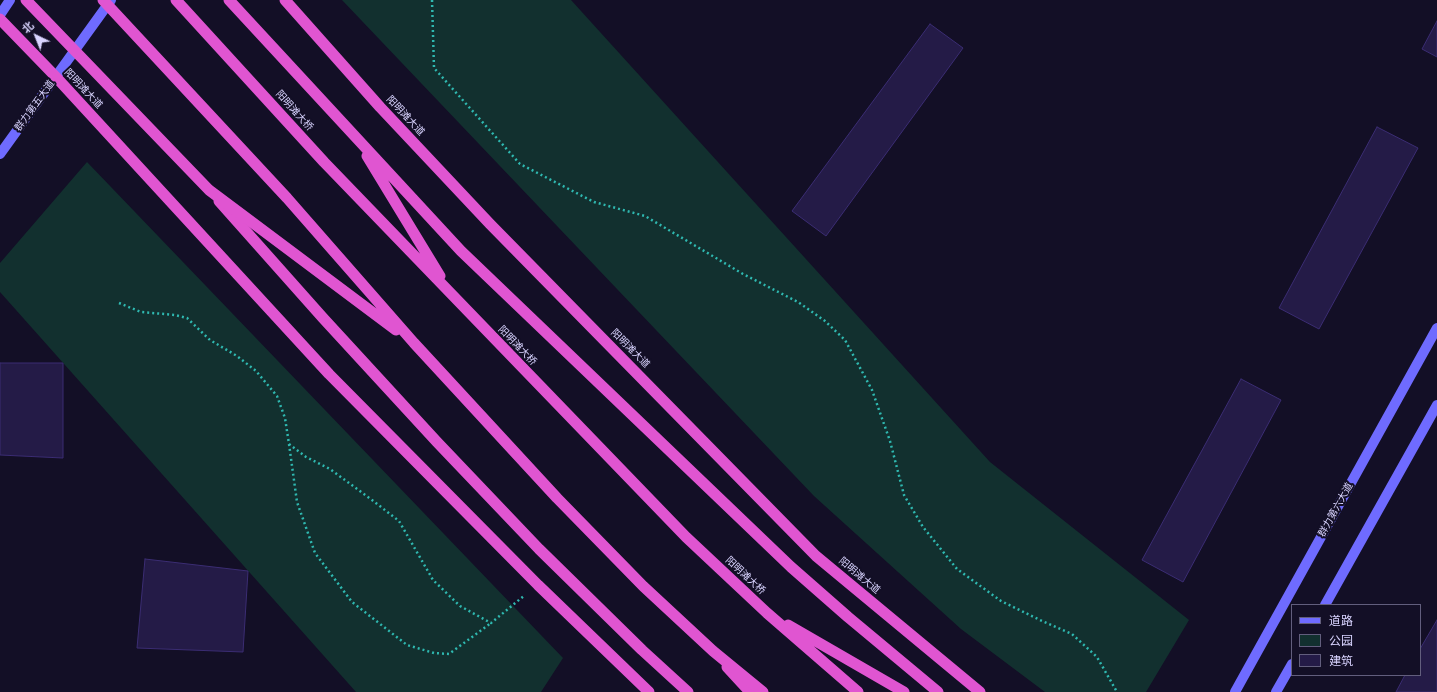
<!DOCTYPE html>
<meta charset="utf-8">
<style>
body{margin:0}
#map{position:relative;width:1437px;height:692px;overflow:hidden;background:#130f26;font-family:Poppins,"Noto Sans SC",sans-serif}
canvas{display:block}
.legend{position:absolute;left:1291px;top:604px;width:130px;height:72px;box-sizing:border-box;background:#130f26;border:1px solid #625e7d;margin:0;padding:5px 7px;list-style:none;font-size:12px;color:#d9d4ff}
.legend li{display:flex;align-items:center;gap:8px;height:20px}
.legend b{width:20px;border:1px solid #625e7d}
.north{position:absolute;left:16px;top:16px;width:40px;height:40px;-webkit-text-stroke:3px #130f26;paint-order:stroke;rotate:317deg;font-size:11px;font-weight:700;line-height:16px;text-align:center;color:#d9d4ff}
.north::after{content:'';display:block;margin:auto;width:14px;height:18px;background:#d9d4ff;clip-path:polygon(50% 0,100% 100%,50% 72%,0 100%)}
</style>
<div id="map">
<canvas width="1437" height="692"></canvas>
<ul class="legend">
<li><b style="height:5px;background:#6f6bff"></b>道路</li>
<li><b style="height:11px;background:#12302f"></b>公园</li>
<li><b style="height:11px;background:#241b47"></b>建筑</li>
</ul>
<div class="north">北</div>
</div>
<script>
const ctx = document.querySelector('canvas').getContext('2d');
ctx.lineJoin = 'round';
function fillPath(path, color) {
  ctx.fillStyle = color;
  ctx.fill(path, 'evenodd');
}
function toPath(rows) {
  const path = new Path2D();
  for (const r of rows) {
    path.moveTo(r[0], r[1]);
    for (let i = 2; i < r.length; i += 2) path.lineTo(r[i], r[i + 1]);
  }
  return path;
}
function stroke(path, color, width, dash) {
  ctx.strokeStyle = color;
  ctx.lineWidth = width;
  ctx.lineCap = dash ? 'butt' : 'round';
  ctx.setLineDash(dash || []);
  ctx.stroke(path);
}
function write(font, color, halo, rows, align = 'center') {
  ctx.font = font + ' Poppins,"Noto Sans SC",sans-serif';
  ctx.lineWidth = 4;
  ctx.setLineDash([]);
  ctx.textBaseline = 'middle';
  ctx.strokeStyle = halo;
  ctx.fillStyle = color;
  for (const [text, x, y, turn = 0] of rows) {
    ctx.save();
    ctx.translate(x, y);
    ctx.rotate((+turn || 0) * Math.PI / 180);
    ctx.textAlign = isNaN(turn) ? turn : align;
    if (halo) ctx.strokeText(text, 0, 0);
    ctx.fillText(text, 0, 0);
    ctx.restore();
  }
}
fillPath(toPath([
 [342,0,571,0,990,462,1189,620,1146,692,1045,692,961,629,814,496],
 [87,162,563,658,541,692,356,692,0,292,0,263]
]), '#12302f');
const building = toPath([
 [1437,21,1437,57,1422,49,1437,21],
 [930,24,963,48,826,236,792,211,930,24],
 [1377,127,1418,148,1319,329,1279,308,1377,127],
 [0,363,63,363,63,458,0,455,0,363],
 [1241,379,1281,400,1183,582,1142,560,1241,379],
 [145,559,248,571,243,652,137,648,145,559],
 [1437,620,1437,692,1396,692,1405,675,1420,675,1420,649,1437,620]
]);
fillPath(building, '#241b47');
stroke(building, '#3b2d73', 1);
stroke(toPath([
 [432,0,434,68,520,164,594,202,645,216,743,274,798,302,825,321,845,340,872,390,890,441,904,495,923,527,957,569,1001,601,1040,620,1072,634,1097,657,1117,692],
 [119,303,141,312,175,315,187,318,210,340,237,356,256,371,277,396,285,418,289,444,306,457,330,469,372,500,399,521,433,580,460,606,491,623,525,595],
 [289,444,297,502,315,553,352,602,407,645,434,653,449,654,491,623]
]), '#2fb8b0', 2.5, [2, 3]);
stroke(toPath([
 [0,15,10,0],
 [0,154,111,0],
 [1325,605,1437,405],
 [1235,692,1437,328],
 [1276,692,1292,664]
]), '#6f6bff', 10);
stroke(toPath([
 [176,0,324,162,686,537,767,613,858,692],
 [229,0,461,251,791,567,848,617,938,692],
 [285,0,380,107,490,224,816,556,980,692],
 [0,19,56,77,329,374,538,585,649,692],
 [367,156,440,276],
 [219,201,323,318,437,442,539,549,642,650,688,692],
 [788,625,904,692],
 [727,667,750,692]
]), '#e055d1', 11);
stroke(toPath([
 [26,0,209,190,396,330],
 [103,0,287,198,414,343,557,498,643,586,713,651,763,692]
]), '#e055d1', 11);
write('10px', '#d9d4ff', '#130f26', [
 ["阳明滩大道",83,89,47],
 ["群力第五大道",35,106,-54],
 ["阳明滩大桥",294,111,48],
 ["阳明滩大道",405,116,47],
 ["阳明滩大桥",517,346,46],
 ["阳明滩大道",630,349,45],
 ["群力第六大道",1336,510,-61],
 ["阳明滩大桥",745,576,43],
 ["阳明滩大道",859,576,40]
]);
</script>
